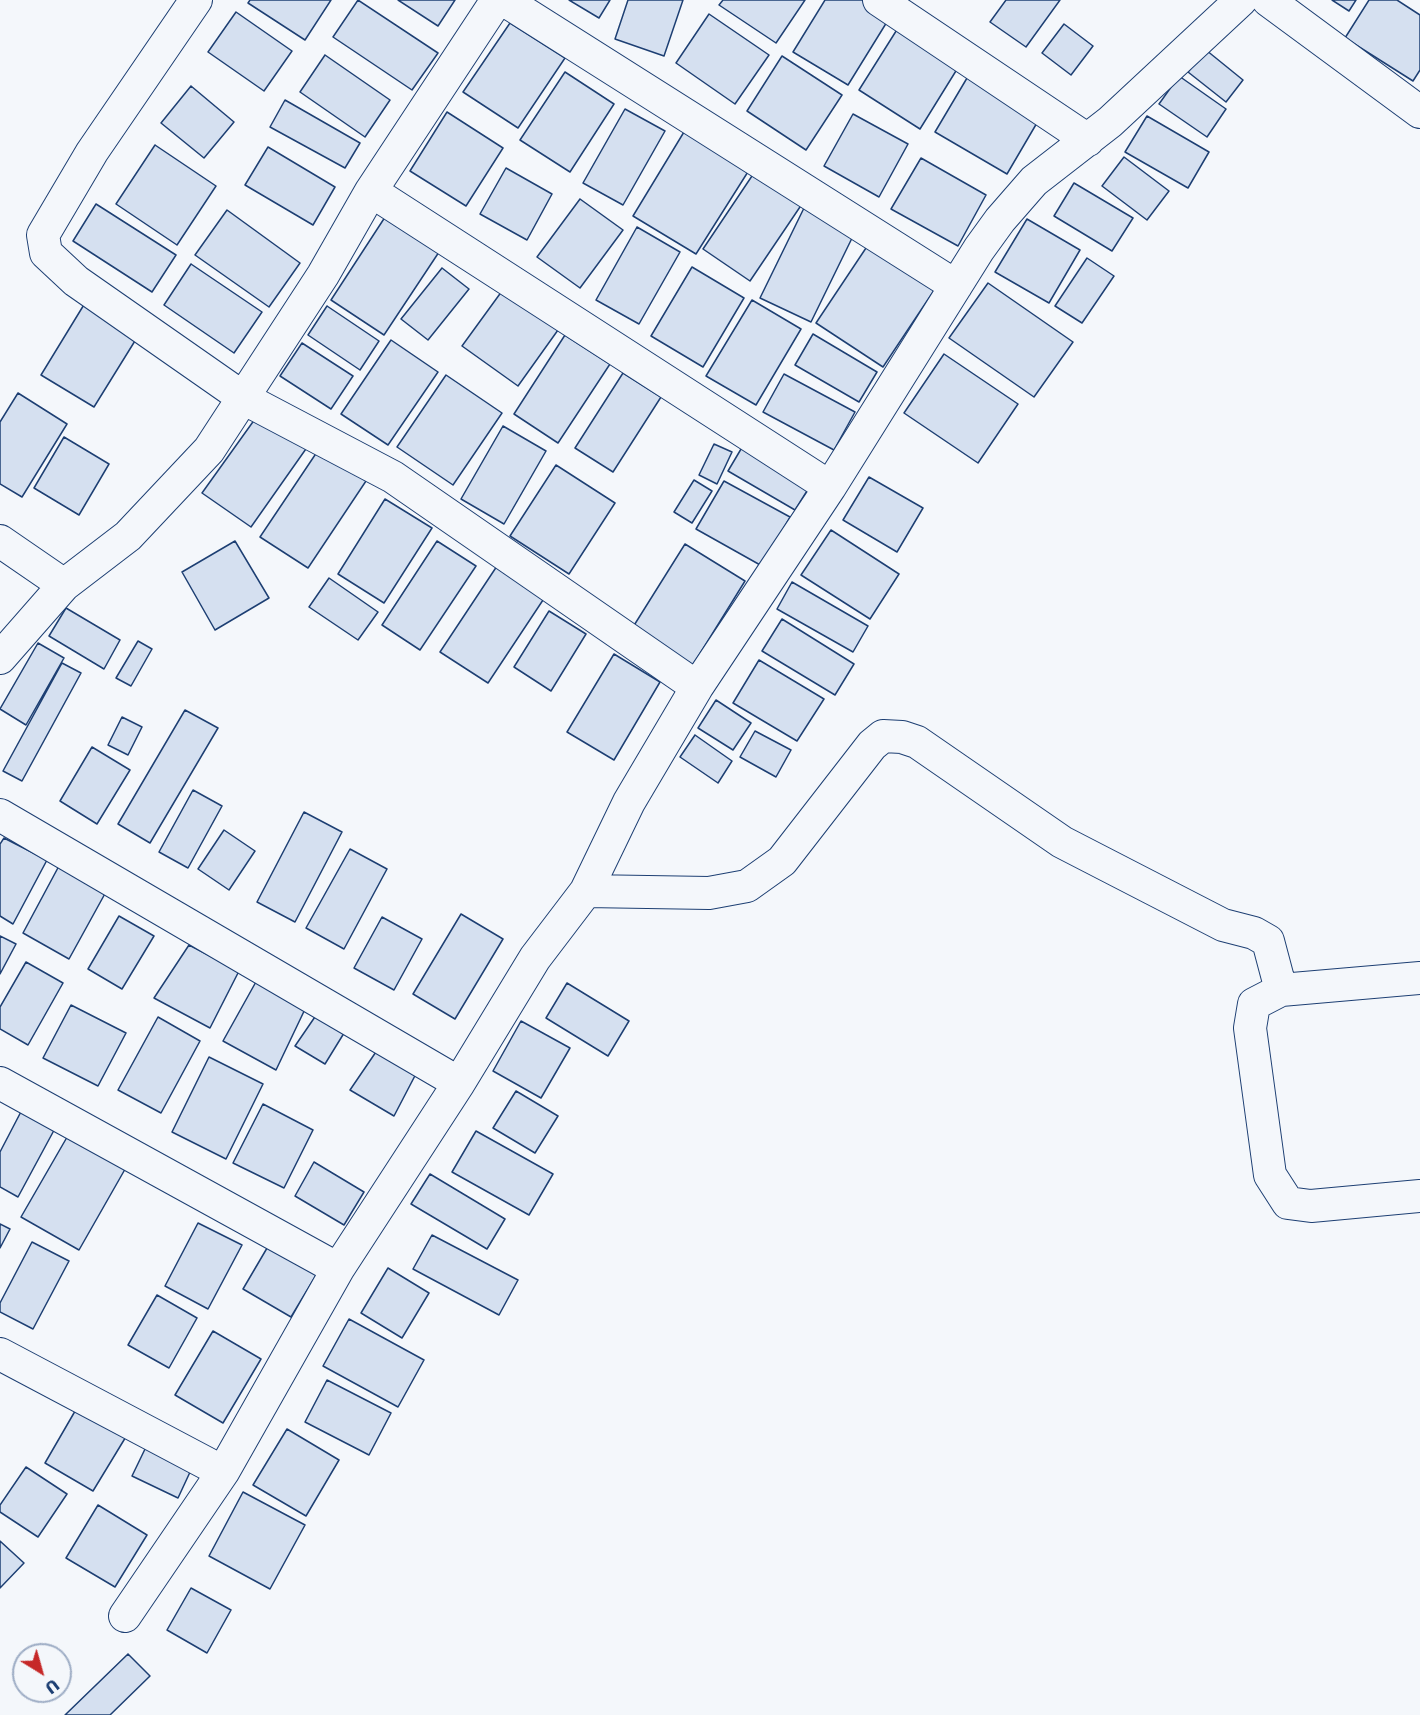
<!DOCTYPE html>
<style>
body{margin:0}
#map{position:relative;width:1420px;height:1715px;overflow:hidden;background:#f4f7fb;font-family:"DejaVu Sans",sans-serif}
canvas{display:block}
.north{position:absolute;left:12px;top:1643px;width:60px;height:60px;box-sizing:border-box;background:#f4f7fb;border:2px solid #9eadc5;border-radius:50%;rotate:143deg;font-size:16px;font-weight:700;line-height:24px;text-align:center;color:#1d3f73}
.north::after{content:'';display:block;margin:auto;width:21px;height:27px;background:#c62828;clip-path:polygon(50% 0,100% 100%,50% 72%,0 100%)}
</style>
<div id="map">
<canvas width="1420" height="1715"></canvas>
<div class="north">U</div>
</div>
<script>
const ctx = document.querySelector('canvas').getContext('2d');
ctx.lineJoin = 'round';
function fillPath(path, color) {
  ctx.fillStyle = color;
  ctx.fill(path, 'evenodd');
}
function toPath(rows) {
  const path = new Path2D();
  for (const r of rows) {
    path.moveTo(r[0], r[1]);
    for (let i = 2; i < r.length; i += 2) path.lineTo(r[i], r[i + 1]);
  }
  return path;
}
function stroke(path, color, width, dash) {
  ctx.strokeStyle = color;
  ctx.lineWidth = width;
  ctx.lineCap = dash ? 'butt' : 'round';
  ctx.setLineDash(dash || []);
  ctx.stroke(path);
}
const building = toPath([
 [250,0,331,0,305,40,248,3,250,0],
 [358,0,438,53,412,90,333,37,358,0],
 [398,0,455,0,438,26,398,0],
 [569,0,610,0,599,18,569,0],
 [628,0,683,0,664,56,615,39,628,0],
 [723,0,805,0,776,43,719,5,723,0],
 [825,0,862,0,890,17,848,85,793,52,825,0],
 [1006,0,1060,0,1026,47,990,22,1006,0],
 [1332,0,1356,0,1349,11,1332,0],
 [1369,0,1397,0,1420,15,1420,70,1413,81,1345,38,1369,0],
 [236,12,292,51,264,91,208,52,236,12],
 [709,14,769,55,735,104,676,63,709,14],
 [510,23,565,58,518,128,463,92,510,23],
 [1064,24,1093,46,1071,75,1042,53,1064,24],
 [898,28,959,66,920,129,859,90,898,28],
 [1206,50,1243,80,1226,102,1188,72,1206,50],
 [325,55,390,100,365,137,300,92,325,55],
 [782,56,842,95,806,150,747,111,782,56],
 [565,72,614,104,570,172,520,140,565,72],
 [970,73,1041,116,1007,174,935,132,970,73],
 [1179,76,1226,109,1207,137,1159,104,1179,76],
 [191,86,234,122,204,158,161,123,191,86],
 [285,100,360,143,345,168,270,127,285,100],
 [625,109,665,131,623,205,583,183,625,109],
 [447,112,503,148,466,206,410,171,447,112],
 [853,114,908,144,879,197,824,166,853,114],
 [1147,116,1209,152,1188,188,1125,152,1147,116],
 [687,127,751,167,696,254,633,216,687,127],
 [155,145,216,186,177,245,116,204,155,145],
 [268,147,335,187,313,225,245,185,268,147],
 [1124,157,1169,191,1147,220,1102,186,1124,157],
 [921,158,986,195,958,246,891,209,921,158],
 [506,168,552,194,527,240,480,214,506,168],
 [756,170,804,201,750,281,703,249,756,170],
 [1074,183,1133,218,1112,251,1054,216,1074,183],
 [580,199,623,230,580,288,537,257,580,199],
 [96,204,176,255,152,292,73,241,96,204],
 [804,208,855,232,811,322,760,298,804,208],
 [227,210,300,263,269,307,195,255,227,210],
 [389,211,443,246,384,335,331,300,389,211],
 [1027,219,1080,250,1049,303,995,272,1027,219],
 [637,227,680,252,639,324,596,300,637,227],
 [870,242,937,286,883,367,816,323,870,242],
 [1087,258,1114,276,1082,323,1055,306,1087,258],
 [191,264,262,312,234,353,164,305,191,264],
 [692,267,744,298,703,367,651,336,692,267],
 [442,268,469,289,428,340,401,319,442,268],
 [988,283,1073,342,1034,397,949,338,988,283],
 [502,291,558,330,518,386,462,346,502,291],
 [752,300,801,329,756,405,706,376,752,300],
 [85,303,138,336,94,407,41,375,85,303],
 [327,306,379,341,360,370,308,335,327,306],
 [813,334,877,372,859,402,795,365,813,334],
 [565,335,610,364,558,443,514,414,565,335],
 [391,340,438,372,388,445,341,414,391,340],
 [302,343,353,376,331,409,280,376,302,343],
 [944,354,1018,404,978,463,904,413,944,354],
 [623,373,661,397,613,472,575,448,623,373],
 [784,374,855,412,834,450,763,412,784,374],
 [446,375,502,413,453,485,397,447,446,375],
 [18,393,67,424,22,497,0,484,0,422,18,393],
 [260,412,308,446,251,527,202,493,260,412],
 [503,426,546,451,504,524,461,499,503,426],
 [64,437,109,464,79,515,34,488,64,437],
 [714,444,732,452,717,484,699,475,714,444],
 [744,444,812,483,795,510,728,471,744,444],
 [319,449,366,481,308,568,260,537,319,449],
 [556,465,615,503,569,574,510,536,556,465],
 [869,477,923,508,897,552,843,520,869,477],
 [694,480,712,491,692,523,674,512,694,480],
 [724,481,790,517,762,566,696,529,724,481],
 [385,499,432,528,384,603,338,574,385,499],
 [831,530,899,574,870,619,801,575,831,530],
 [235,541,269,598,215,630,182,572,235,541],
 [437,541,476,566,420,650,382,625,437,541],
 [685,544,745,581,693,665,633,627,685,544],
 [497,566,545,597,488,683,440,652,497,566],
 [329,578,378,612,358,640,309,607,329,578],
 [792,582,868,626,853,652,777,609,792,582],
 [66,608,120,640,104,669,49,636,66,608],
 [549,611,586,634,551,691,514,667,549,611],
 [782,619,854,664,835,695,762,651,782,619],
 [138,641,152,649,131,686,116,678,138,641],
 [38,643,64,658,26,725,0,709,38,643],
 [614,654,660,682,614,760,567,732,614,654],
 [759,660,824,699,797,741,733,703,759,660],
 [62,663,81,673,22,781,3,771,62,663],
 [716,700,751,723,733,750,698,728,716,700],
 [185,710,218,728,150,843,118,824,185,710],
 [122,717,142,727,128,755,108,745,122,717],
 [755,731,791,750,776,777,740,757,755,731],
 [695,735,732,761,718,783,680,757,695,735],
 [92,747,130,770,97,824,60,801,92,747],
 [193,790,222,806,188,868,159,852,193,790],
 [304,812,342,832,295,922,257,902,304,812],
 [224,830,255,851,229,890,198,869,224,830],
 [4,838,47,860,13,924,0,916,0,844,4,838],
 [350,849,387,869,344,949,306,928,350,849],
 [60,864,107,890,69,959,23,933,60,864],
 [461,914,503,939,455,1019,413,994,461,914],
 [119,916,154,936,122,989,88,969,119,916],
 [382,917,422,939,394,990,354,968,382,917],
 [0,936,16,944,0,974,0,936],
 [189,945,239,971,210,1028,154,998,189,945],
 [26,962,63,983,28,1045,0,1029,0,1007,26,962],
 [257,980,307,1005,276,1070,223,1041,257,980],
 [567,983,629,1021,608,1056,546,1018,567,983],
 [71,1005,126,1033,98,1086,43,1058,71,1005],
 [319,1011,349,1025,325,1064,295,1046,319,1011],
 [158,1017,200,1041,161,1113,118,1090,158,1017],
 [521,1021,570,1048,541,1098,493,1071,521,1021],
 [380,1046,419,1068,394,1116,350,1090,380,1046],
 [209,1057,263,1084,226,1159,172,1132,209,1057],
 [516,1091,558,1116,535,1153,493,1128,516,1091],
 [25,1104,59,1121,18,1197,0,1187,0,1152,25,1104],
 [263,1104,313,1130,284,1188,233,1163,263,1104],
 [476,1131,553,1174,529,1215,452,1172,476,1131],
 [70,1132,128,1164,79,1250,21,1217,70,1132],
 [314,1162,364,1192,344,1225,295,1196,314,1162],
 [430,1174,505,1219,487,1249,411,1204,430,1174],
 [198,1223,242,1245,208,1309,165,1286,198,1223],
 [0,1224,10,1229,0,1248,0,1224],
 [432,1235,518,1280,499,1315,413,1269,432,1235],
 [32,1242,69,1261,33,1329,0,1312,0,1303,32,1242],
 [270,1243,318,1272,291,1317,243,1289,270,1243],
 [388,1268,429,1293,402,1338,361,1313,388,1268],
 [157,1295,197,1318,169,1368,128,1345,157,1295],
 [349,1319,424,1360,398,1407,323,1366,349,1319],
 [213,1331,261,1359,223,1423,175,1395,213,1331],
 [327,1380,391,1413,369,1455,305,1422,327,1380],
 [78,1406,127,1435,93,1491,45,1463,78,1406],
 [287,1429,339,1460,306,1516,253,1485,287,1429],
 [146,1447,191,1470,178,1498,132,1476,146,1447],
 [26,1467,67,1494,38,1537,0,1512,0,1505,26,1467],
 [243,1492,305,1525,270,1589,209,1556,243,1492],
 [98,1505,147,1535,115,1587,66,1558,98,1505],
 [0,1541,24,1563,0,1588,0,1541],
 [191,1588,231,1610,207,1653,167,1630,191,1588],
 [128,1654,150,1676,110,1715,65,1715,128,1654]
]);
fillPath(building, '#d5e0f0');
stroke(building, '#1d3f73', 1.5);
const street = toPath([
 [196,0,92,152,43,235,46,253,76,281,245,399,393,477,697,687],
 [504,0,956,286],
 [879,0,1088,140],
 [1268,0,1420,112],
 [371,191,830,487,979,249,1000,220,1034,181,1110,122,1241,0],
 [0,541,64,585],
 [0,658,64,585,128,536,209,450,323,275,371,191,497,0],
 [0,815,459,1083],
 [586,891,709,893,747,886,782,861,872,745,883,736,902,737,917,742,1062,842,1223,925,1254,933,1268,941,1281,990],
 [1420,978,1281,990,1254,1004,1250,1028,1270,1175,1288,1203,1311,1206,1420,1196],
 [0,1083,338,1269],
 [0,1354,223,1472],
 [125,1616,223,1472,338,1269,459,1083,535,958,586,891,629,802,697,687,830,487]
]);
stroke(street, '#1d3f73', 34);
stroke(street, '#f4f7fb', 32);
</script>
